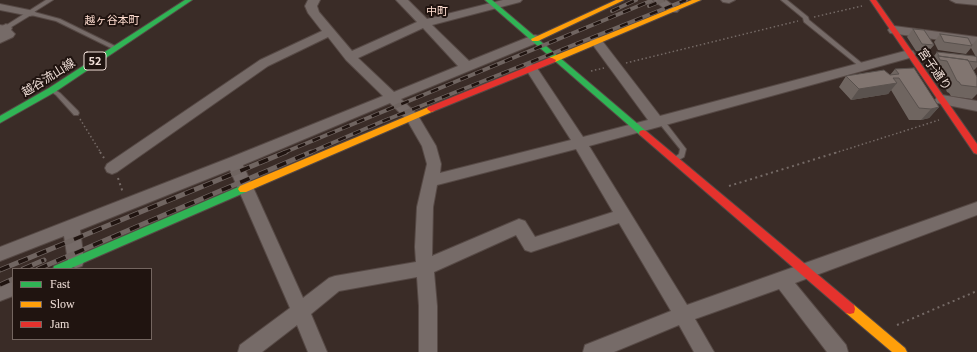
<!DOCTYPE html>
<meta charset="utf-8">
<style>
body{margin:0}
#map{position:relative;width:977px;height:352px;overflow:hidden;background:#3a2c27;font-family:Georgia,serif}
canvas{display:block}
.legend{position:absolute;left:12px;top:268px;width:140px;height:72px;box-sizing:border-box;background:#201410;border:1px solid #746660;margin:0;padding:5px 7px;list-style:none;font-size:12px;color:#f1e0d9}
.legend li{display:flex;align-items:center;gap:8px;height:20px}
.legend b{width:20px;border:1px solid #746660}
</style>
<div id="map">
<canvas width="977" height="352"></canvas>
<ul class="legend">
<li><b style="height:5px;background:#30b455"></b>Fast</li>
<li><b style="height:5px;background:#ff9f0a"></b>Slow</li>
<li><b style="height:5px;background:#e5322d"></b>Jam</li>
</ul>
</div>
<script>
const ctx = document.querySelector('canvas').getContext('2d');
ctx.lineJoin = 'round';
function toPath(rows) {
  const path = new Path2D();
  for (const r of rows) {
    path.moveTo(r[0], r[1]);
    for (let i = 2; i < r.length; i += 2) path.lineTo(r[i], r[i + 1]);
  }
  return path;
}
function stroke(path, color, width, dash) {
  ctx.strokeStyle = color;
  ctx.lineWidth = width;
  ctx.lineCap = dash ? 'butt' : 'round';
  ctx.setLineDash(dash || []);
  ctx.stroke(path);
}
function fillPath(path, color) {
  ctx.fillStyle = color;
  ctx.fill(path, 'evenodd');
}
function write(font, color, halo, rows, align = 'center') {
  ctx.font = font + ' Georgia,"Noto Sans JP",serif';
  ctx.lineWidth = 4;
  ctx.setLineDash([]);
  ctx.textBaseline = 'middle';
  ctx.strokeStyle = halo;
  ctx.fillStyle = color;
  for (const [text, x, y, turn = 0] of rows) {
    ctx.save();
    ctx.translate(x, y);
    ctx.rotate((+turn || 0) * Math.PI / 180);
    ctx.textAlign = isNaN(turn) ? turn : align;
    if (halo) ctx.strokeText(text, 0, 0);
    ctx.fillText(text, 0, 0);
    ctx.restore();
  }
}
const lane = toPath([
 [46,0,53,0,34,12,60,19,117,47,117,49,113,49,56,21,31,15,8,29,0,29,0,25,5,26,46,0],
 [781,0,787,0,808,17,809,20,864,65,864,67,860,67,804,22,803,18,781,0],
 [52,88,60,93,78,111,79,113,78,115,74,115,56,95,50,91,49,90,50,89,52,88],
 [659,119,663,119,686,149,684,157,677,161,673,161,672,159,679,154,680,149,659,123,658,121,659,119]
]);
const street = toPath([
 [308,0,320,0,317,6,319,12,352,51,417,22,396,0,408,0,427,19,503,0,522,0,520,2,432,25,469,61,531,36,535,35,539,36,541,39,539,42,401,99,417,114,436,146,441,164,440,173,571,140,525,68,527,65,531,64,535,65,583,137,648,120,590,41,592,38,596,37,600,38,660,116,909,50,913,51,915,54,913,57,589,146,687,305,977,202,977,215,795,283,846,345,848,352,827,352,779,289,695,319,714,352,694,352,679,325,614,352,583,352,585,345,671,311,619,223,531,252,525,250,516,235,434,272,437,306,437,352,419,352,419,306,417,277,339,291,311,314,327,352,308,352,297,325,262,352,238,352,240,345,290,308,230,170,80,230,84,261,82,266,76,268,70,266,68,261,64,236,0,261,0,247,229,158,383,96,346,60,328,37,268,66,117,172,112,174,107,172,105,168,107,164,260,60,322,31,308,13,305,6,308,0],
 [423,28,458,66,394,92,358,58,423,28],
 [390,103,407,120,422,146,427,164,417,207,415,247,416,262,335,276,329,278,303,298,243,165,390,103],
 [576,149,613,212,535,237,525,221,519,219,432,256,433,207,437,185,576,149],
 [653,0,666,0,679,10,677,12,669,12,653,0],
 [721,0,735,0,729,3,723,2,721,0],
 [950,0,977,0,977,5,956,3,950,0],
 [0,4,34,11,36,13,34,15,30,16,0,10,0,4],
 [6,24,10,26,12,28,11,30,15,34,13,37,0,43,0,27,6,24],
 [894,26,977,37,977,45,890,33,888,30,890,27,894,26],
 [942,95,977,101,977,111,937,103,935,100,937,97,942,95],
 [13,280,13,296,0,301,0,285,13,280]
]);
const fast = toPath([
 [185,0,192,0,55,92,0,123,0,116,49,88,185,0],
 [485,0,492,0,646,131,647,133,646,135,640,135,485,0],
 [243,185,246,186,248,189,246,192,69,269,53,269,54,266,243,185]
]);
const slow = toPath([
 [616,0,624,0,538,41,532,41,531,39,616,0],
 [692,0,701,0,555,62,552,62,548,60,549,58,692,0],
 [431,106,434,107,435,109,434,111,246,192,240,192,238,189,240,186,431,106],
 [850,304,854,305,905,348,907,352,892,352,846,313,845,309,846,305,850,304]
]);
const jam = toPath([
 [870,0,876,0,977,144,977,154,974,153,870,0],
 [549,58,552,58,556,60,555,62,434,111,431,112,427,109,428,107,549,58],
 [643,130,646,131,854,305,855,309,854,313,850,314,846,313,640,135,639,133,640,131,643,130]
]);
stroke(lane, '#564945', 2);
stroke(street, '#564945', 2);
stroke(fast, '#564945', 2);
stroke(slow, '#564945', 2);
stroke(jam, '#564945', 2);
stroke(toPath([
 [814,17,862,6],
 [626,63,798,21],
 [591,71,604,68],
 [80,119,101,153],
 [835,153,939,120]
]), '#756a66', 1.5, [1.5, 2.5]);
stroke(toPath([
 [100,152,104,158],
 [118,178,123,193],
 [729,186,838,152],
 [897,325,977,291]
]), '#756a66', 2, [2, 3.5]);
fillPath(lane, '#766b68');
fillPath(street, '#766b68');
fillPath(fast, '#30b455');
fillPath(slow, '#ff9f0a');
fillPath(jam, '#e5322d');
const railFar1 = toPath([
 [649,6,664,0],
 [612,11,636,0],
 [283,153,653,0],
 [309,153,381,122,686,0]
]);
const rail = toPath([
 [23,269,44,260],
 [38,269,311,152],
 [0,270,286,152],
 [0,285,13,279]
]);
stroke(railFar1, '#706561', 4);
stroke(rail, '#706561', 5);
stroke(railFar1, '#201410', 2.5, [8]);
stroke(rail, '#201410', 3.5, [10]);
fillPath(toPath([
 [913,29,934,45,928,52,916,51,907,37],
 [940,34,972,45,977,39,977,67,974,70,973,70,977,77,977,94,972,99,951,96,949,93,947,92,938,72,931,71,929,67,932,63,931,60,937,52,976,57,971,48,966,54,938,50,934,42],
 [895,69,939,107,929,118,921,120,909,120,891,90,888,94,851,100,839,87,846,76,890,75]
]), '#6f6560');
fillPath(toPath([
 [897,83,888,94,851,100,859,89],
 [939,107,929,118,921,120,931,109]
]), '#5a524e');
const building = toPath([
 [913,29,924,30,934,45,922,44,913,29],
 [940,34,968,38,972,46,944,42,940,34],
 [937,52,974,56,977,57,977,62,968,61,968,60,939,56,937,52],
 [938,56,968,60,977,77,977,87,961,85,959,82,957,81,947,61,940,60,938,56],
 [914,68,939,107,931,109,919,108,899,78,893,78,897,83,859,89,846,76,884,70,890,75,899,74,895,69,914,68]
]);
fillPath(building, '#817570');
stroke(building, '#5a524e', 1);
write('11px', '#fedccf', '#201410', [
 ["中町",437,11],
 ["越ヶ谷本町",112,20]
]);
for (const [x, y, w] of [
 [95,61,22]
]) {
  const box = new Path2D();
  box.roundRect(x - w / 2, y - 9, w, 18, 3);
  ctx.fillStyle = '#201410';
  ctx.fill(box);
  stroke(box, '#f1e0d9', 1);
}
write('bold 11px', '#f1e0d9', null, [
 ["52",95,61]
]);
write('12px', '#f1e0d9', '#201410', [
 ["宮子通り",935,69,55],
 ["越谷流山線",48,77,-32]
]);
</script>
